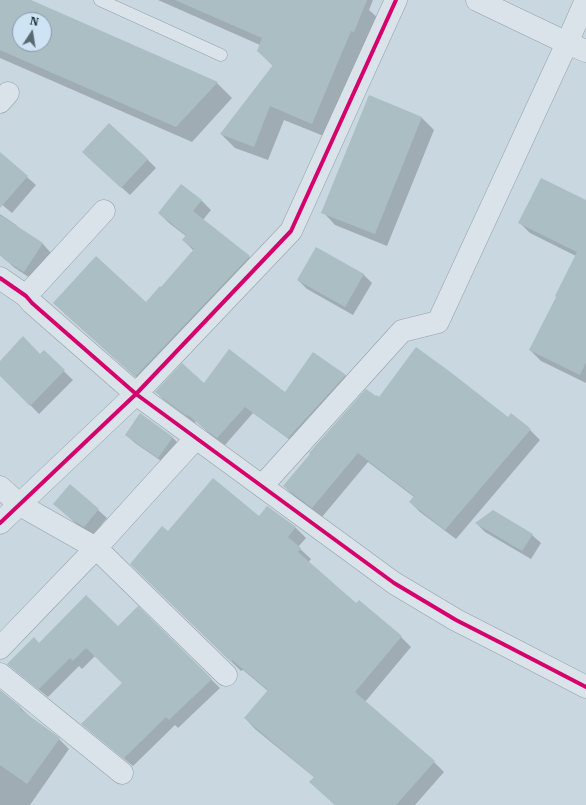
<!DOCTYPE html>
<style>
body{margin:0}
#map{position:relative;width:586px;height:805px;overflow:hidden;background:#c9d7e1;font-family:"IBM Plex Serif",serif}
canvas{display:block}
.north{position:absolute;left:12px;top:12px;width:40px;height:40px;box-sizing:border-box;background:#cee3f3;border:1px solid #879ba6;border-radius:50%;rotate:12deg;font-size:11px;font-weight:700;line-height:16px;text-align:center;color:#1c2e33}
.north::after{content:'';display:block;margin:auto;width:14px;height:18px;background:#596970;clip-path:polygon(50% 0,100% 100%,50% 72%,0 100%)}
</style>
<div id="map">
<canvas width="586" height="805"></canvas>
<div class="north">N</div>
</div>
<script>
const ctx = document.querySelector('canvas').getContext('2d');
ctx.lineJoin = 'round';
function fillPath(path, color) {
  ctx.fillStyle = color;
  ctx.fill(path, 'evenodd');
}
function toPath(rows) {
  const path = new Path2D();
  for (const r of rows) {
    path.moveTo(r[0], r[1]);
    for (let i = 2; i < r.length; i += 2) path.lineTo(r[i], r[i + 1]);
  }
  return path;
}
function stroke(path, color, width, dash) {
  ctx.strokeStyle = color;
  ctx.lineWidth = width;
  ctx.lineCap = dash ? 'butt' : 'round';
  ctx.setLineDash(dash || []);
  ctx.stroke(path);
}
fillPath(toPath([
 [0,0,29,0,217,83,232,98,192,142,0,58],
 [20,20,44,20,44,44,20,44],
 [158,0,373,0,369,10,379,19,326,137,284,120,268,160,235,148,221,134,273,66,258,51,260,45],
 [370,96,422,118,434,130,387,246,335,225,323,212],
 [0,153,36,185,12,213,0,203],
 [147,159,156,168,130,195,92,161],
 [201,200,211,210,203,220,249,257,259,267,146,386,64,313,146,303,161,288,194,251,183,240,186,236,169,223,159,213],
 [586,201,586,383,541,361,530,350,557,297,576,256,530,233,520,223],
 [0,214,16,225,21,230,43,244,51,253,33,280,15,268,0,255],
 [363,274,372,283,353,315,307,289,298,280],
 [44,352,73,380,39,414,0,374,0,363,41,355],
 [345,375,353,383,297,445,253,413,225,445,211,435,196,421,195,423,164,400,156,392,286,393],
 [379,398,508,418,512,415,530,430,540,440,456,539,420,512,410,502,414,497,368,462,322,517,294,496,284,486],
 [126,435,172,437,181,446,167,465,135,443],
 [54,504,98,510,107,518,93,535,81,528],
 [259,517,296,528,306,538,298,547,311,559,308,563,357,604,401,637,411,647,365,702,434,762,444,772,415,805,335,805,310,782,315,778,255,729,245,718,268,691,243,670,241,671,131,564,168,532],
 [477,524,532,535,541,543,531,559,485,532],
 [138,608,220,688,178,728,175,725,133,766,91,732,83,724,123,683,95,656,82,669,79,666,48,697,17,672,8,664,39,644,118,627],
 [0,691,21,708,31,718,59,739,69,749,30,805,0,805]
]), '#0003');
fillPath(toPath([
 [0,0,31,0,218,82,176,127,0,50],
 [20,20,44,20,44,44,20,44],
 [175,0,367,0,354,32,351,31,312,124,270,106,254,147,220,134,273,65,257,51,262,38],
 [369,95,422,117,375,234,321,213],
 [109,123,148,159,121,188,82,152],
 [0,152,28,176,0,208],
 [541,178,586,200,586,362,580,375,529,350,556,297,555,296,577,252,518,223],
 [181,184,202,200,193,211,250,256,135,377,53,303,96,256,146,302,160,286,161,287,194,249,182,240,186,235,158,213],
 [0,215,43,243,24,272,5,260,0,255],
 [316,247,364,274,345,307,297,280],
 [23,336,40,354,44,350,65,370,30,406,0,376,0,361],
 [416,347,449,371,508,417,511,413,531,429,445,530,409,502,414,496,358,453,312,508,283,486,310,454,309,453,366,389,376,396,377,395,379,397],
 [229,349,285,392,313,352,346,375,288,438,245,407,217,438,202,427,188,415,187,416,155,392,182,363,204,383],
 [140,413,173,437,158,458,125,435],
 [213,478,259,516,267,506,296,527,288,537,301,548,298,552,356,603,359,600,402,636,355,692,435,761,396,805,335,805,309,782,314,777,244,718,268,690,232,660,231,662,130,564,162,526,168,531],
 [70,484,99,509,84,527,71,519,53,504],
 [493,510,533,534,522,551,475,523],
 [86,595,118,626,138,606,212,679,169,720,166,717,124,758,81,724,122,683,86,648,73,661,70,658,39,689,7,664,34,637,39,643],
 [0,690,21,707,20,709,60,738,27,784,0,765]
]), '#aabec4');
const service = toPath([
 [100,0,221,55]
]);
const minor = toPath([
 [477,0,567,43,586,51],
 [0,102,8,93],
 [0,278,26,296,32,303,136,394,394,583,456,620,505,645,586,687],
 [26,296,104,211],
 [262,486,402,331,438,322,567,43,586,0],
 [0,487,20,505,96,548,226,675],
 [0,523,136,394,291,231,396,0],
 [0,648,96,548,196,438],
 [0,674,122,773]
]);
stroke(service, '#939fa6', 13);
stroke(minor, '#939fa6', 23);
stroke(service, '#dae3ea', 12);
stroke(minor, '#dae3ea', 22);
stroke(toPath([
 [0,278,26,296,32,303,136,394,394,583,456,620,505,645,586,687],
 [0,523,136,394,291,231,396,0]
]), '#d6006c', 4);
</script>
